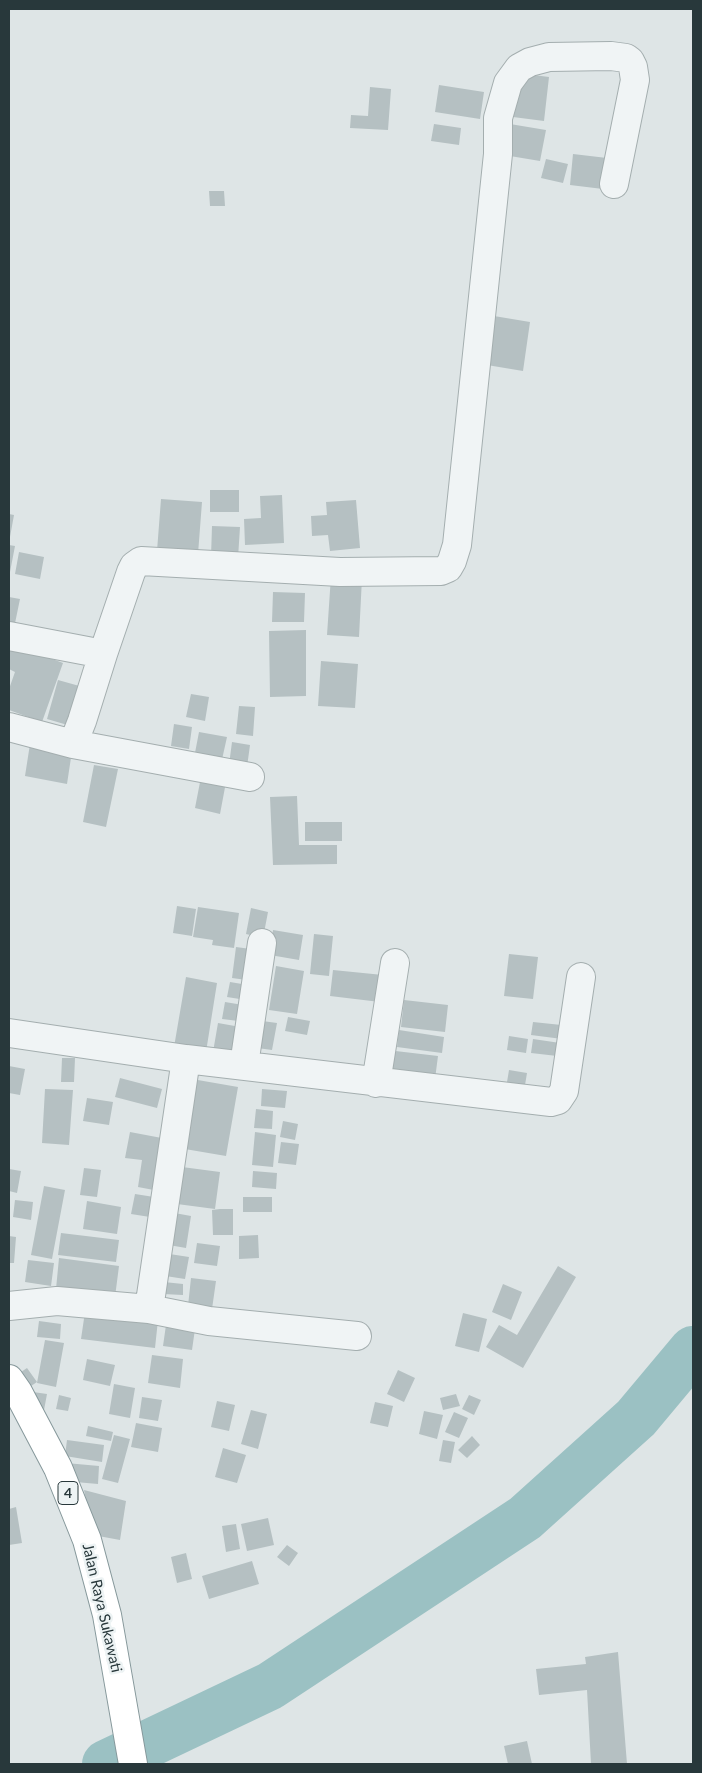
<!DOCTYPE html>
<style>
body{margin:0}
#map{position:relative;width:702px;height:1773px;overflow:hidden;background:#dee5e6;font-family:Lato,sans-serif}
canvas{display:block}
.frame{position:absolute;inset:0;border:10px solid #28383b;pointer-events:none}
</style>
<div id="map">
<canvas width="702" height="1773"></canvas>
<div class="frame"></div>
</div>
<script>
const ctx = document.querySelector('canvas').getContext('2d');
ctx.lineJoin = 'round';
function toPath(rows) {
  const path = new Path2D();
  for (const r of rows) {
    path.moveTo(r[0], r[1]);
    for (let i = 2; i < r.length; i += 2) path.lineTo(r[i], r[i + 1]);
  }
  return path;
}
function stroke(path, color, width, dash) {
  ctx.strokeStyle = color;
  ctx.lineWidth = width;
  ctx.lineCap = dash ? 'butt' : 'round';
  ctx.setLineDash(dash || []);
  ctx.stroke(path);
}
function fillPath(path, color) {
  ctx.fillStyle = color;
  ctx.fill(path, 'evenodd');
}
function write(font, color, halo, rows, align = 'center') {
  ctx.font = font + ' Lato,sans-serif';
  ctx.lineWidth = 5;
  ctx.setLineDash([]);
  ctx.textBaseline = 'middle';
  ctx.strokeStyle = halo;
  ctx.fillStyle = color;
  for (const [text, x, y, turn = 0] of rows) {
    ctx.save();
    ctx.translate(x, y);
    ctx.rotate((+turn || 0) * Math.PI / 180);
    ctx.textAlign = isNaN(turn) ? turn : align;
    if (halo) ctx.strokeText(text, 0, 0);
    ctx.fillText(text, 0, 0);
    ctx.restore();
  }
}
stroke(toPath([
 [106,1764,270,1686,525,1518,636,1418,693,1350]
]), '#9bc1c3', 48);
fillPath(toPath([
 [518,73,549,77,544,121,513,117],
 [439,85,484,92,480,119,435,112],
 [370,87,391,89,388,130,350,128,351,115,368,116],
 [434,124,461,128,459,145,431,141],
 [510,124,546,130,540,161,504,155],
 [573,154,607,158,603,189,570,185],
 [546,159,568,164,563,183,541,178],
 [209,191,224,191,225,206,210,206],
 [488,315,530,322,523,371,481,364],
 [210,490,239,490,239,512,210,512],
 [282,495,284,543,245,545,244,519,261,518,260,496],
 [161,499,202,502,198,554,157,551],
 [356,500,360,548,330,551,328,535,312,536,311,516,327,515,326,502],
 [9,514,14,515,10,537,9,537],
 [212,526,240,527,238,558,211,557],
 [9,545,15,546,10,572,9,571],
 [19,552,44,557,40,579,15,574],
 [331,576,362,578,359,637,327,635],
 [273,592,305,593,304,622,272,622],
 [9,597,20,599,14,628,9,627],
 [306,630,306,696,270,697,269,631],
 [12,644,63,663,42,722,9,710,9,689,15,672,9,669,9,652],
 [321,661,358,664,355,708,318,706],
 [58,680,83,687,71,726,47,719],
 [191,694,209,697,205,721,186,717],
 [239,706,255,707,253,736,236,734],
 [174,724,192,727,189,749,171,746],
 [199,732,227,737,221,764,194,758],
 [232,742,250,745,247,767,229,765],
 [30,744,72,751,67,784,25,776],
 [94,765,118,769,106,827,83,822],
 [201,777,226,782,220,814,195,808],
 [297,796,299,845,337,845,337,864,273,865,270,797],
 [305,822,342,822,342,841,305,841],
 [177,906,196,909,192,936,173,933],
 [198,907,239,913,234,948,212,945,213,940,193,937],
 [251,908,268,912,263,938,246,934],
 [273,930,303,935,299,960,270,955],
 [314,934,333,936,329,976,310,974],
 [236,947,258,950,254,981,232,978],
 [509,954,538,957,533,999,504,996],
 [276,966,304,971,297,1014,269,1010],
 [333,970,383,975,380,1002,330,996],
 [186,977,217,983,206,1052,174,1047],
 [230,982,248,985,246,1000,227,997],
 [404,1000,448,1005,445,1032,401,1027],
 [225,1002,249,1006,247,1022,222,1019],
 [288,1017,310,1021,307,1035,285,1031],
 [255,1020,277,1023,272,1050,250,1047],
 [533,1022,571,1026,570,1040,531,1035],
 [218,1023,246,1028,240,1057,213,1052],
 [399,1030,444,1037,442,1053,397,1047],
 [509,1036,528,1039,526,1053,507,1050],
 [533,1039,567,1044,566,1057,531,1053],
 [387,1050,438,1056,435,1079,384,1073],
 [62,1058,75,1058,74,1082,61,1082],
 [9,1066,25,1069,20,1095,9,1093],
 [509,1070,527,1073,524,1091,506,1088],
 [120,1078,162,1089,157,1108,115,1097],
 [192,1079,238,1087,226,1156,179,1148],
 [45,1089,73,1090,69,1145,42,1143],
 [262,1089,287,1091,285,1108,261,1106],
 [87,1098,113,1102,109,1125,83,1121],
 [256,1109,273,1111,272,1129,254,1128],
 [283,1121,298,1124,295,1140,280,1137],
 [130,1132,167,1139,159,1191,138,1187,142,1160,125,1158],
 [255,1132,276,1135,273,1167,252,1165],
 [281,1142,299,1144,296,1165,278,1163],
 [182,1167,220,1172,215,1209,177,1204],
 [84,1168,101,1170,97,1197,80,1195],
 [9,1169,21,1171,17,1193,9,1191],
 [253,1171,277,1173,276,1189,252,1187],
 [44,1186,65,1190,52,1259,31,1255],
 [135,1194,154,1197,150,1217,131,1214],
 [243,1197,272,1197,272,1212,243,1212],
 [15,1200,33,1202,31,1220,13,1217],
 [87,1201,121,1207,117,1234,83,1229],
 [220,1209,233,1209,233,1235,213,1235,212,1210],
 [169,1212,191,1216,186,1248,163,1244],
 [61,1233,119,1240,116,1262,58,1255],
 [258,1235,259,1258,239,1259,239,1236],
 [9,1236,16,1237,14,1263,9,1263],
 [197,1243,220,1246,217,1266,194,1263],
 [163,1253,189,1257,185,1279,159,1275],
 [59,1258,119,1266,115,1297,56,1289],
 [28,1260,54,1263,51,1286,25,1282],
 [558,1266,576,1277,523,1368,486,1347,499,1325,517,1335],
 [191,1278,216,1281,212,1309,188,1306],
 [164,1282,183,1284,183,1295,163,1294],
 [503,1284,522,1292,511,1320,492,1312],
 [85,1312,158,1320,155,1348,81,1339],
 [463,1313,487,1319,479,1352,455,1346],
 [39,1321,61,1324,60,1339,37,1337],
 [166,1325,195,1329,192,1350,163,1346],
 [45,1340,64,1343,56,1387,37,1383],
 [152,1355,183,1359,180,1388,148,1383],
 [87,1359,115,1365,110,1386,83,1380],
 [27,1368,37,1382,25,1390,15,1376],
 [398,1370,415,1378,404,1402,387,1394],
 [114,1384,135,1388,130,1418,109,1414],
 [33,1392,47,1394,44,1410,30,1408],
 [456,1394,460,1406,443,1410,440,1398],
 [59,1395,71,1398,68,1411,56,1409],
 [469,1395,481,1400,474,1415,462,1409],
 [142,1397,162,1400,158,1421,139,1418],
 [217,1401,235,1405,229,1431,211,1427],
 [375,1402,393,1406,388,1427,370,1423],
 [251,1410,267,1414,258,1449,241,1444],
 [424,1411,443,1415,437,1439,419,1434],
 [454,1412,468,1418,459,1438,445,1432],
 [136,1423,162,1428,158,1452,131,1447],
 [88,1426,113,1432,111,1441,86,1436],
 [114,1435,130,1439,118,1483,102,1479],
 [472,1436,480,1445,467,1458,458,1450],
 [67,1440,104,1445,102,1462,65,1456],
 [443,1440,455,1442,451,1463,439,1461],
 [223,1448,246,1455,237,1483,215,1477],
 [66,1463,99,1466,98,1484,64,1481],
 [84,1490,126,1501,120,1540,93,1535],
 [16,1507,22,1543,9,1545,9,1509],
 [268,1518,274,1545,247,1551,241,1524],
 [236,1524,240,1549,226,1552,222,1526],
 [287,1545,298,1553,289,1566,277,1557],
 [186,1553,192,1579,177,1583,171,1557],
 [252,1561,259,1584,209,1599,202,1576],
 [618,1652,627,1764,591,1764,587,1690,539,1695,536,1669,586,1664,585,1657],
 [527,1741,532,1764,508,1764,504,1746]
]), '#b5c0c2');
const minor = toPath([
 [9,636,103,654],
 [9,727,73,744,250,777],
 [73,744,82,721,103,654,131,572,134,566,141,561,340,572,441,571,448,568,452,561,457,545,498,154,498,118,508,83,519,68,530,62,549,57,611,56,626,58,630,61,633,67,635,80,614,184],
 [9,1033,186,1059,551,1102,558,1100,564,1091,581,977],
 [244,1065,262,943],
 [376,1083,395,963],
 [9,1306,57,1301,149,1309,209,1321,357,1336],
 [149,1309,186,1059]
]);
const highway = toPath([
 [9,1379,18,1392,58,1468,87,1540,107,1615,133,1764]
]);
stroke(minor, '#a4aeaf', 30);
stroke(highway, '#86989b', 30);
stroke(minor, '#f0f4f5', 28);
stroke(highway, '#fff', 28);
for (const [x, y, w] of [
 [68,1493,20]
]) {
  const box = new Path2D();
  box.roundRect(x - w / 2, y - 11.5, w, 23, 4);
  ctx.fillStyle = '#edf3f4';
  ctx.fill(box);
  stroke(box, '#28383b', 1);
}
write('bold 14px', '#28383b', null, [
 ["4",68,1493]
]);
write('15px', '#28383b', '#edf3f4', [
 ["Jalan Raya Sukawati",102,1608,77]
]);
</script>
